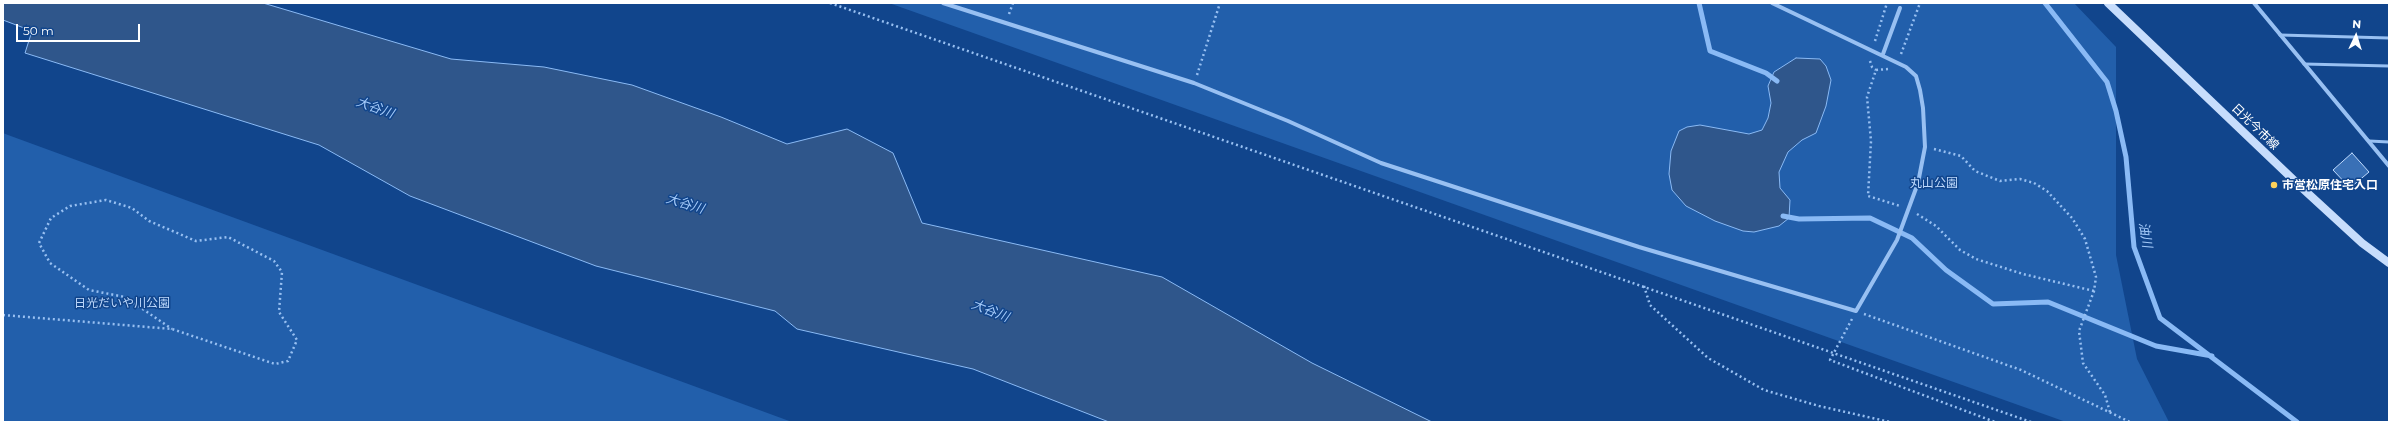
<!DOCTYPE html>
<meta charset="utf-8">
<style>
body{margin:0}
#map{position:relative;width:2392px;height:425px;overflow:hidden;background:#11458c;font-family:Montserrat,sans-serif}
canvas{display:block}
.frame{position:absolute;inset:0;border:4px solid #fff;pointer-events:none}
.north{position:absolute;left:2336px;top:16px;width:40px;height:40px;-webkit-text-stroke:3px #11458c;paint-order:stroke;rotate:4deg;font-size:11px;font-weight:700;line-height:16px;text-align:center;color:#fff}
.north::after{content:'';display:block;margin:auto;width:14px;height:18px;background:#fff;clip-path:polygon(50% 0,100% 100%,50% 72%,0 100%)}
.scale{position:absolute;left:16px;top:24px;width:124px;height:18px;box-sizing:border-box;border:2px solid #fff;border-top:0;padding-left:5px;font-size:12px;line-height:14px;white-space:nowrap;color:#fff;-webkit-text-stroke:3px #11458c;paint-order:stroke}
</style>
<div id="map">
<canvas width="2392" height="425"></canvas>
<div class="frame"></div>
<div class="north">N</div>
<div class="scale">50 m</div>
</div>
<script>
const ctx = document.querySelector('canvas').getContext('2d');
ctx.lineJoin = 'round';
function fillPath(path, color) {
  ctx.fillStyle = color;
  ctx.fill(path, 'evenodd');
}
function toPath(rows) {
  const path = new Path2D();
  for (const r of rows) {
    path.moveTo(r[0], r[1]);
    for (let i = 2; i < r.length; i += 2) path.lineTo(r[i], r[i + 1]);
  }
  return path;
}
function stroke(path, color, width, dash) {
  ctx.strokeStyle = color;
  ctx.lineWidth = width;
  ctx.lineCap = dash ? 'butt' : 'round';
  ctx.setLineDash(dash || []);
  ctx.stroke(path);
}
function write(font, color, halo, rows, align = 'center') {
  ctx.font = font + ' Montserrat,"Noto Sans JP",sans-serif';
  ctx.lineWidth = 3;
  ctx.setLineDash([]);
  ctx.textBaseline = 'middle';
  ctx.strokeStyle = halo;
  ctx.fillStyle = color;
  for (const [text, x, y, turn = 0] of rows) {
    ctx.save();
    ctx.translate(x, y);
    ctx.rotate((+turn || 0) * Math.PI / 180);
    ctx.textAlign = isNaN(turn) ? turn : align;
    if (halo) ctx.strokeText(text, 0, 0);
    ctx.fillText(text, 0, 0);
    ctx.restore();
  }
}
fillPath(toPath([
 [889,3,2074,3,2116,47,2116,255,2137,359,2169,422,2066,422],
 [3,133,8,135,792,422,3,422]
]), '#225fab');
const water = toPath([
 [3,3,263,3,451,59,544,67,632,85,721,117,787,144,847,129,893,153,922,223,1162,277,1312,363,1432,422,1109,422,973,369,797,329,775,311,596,266,410,196,319,145,25,53,32,31,3,20,3,3],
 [1796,58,1820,59,1826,66,1831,80,1826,106,1816,133,1802,140,1788,152,1779,172,1780,188,1790,200,1789,218,1779,226,1754,232,1743,231,1715,221,1686,206,1672,190,1669,174,1671,151,1679,131,1687,127,1700,125,1749,134,1762,130,1768,118,1771,103,1768,86,1774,72,1796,58]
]);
fillPath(water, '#2f568b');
stroke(water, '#8abaf5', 1);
stroke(toPath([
 [1699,3,1710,51,1766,73,1777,81],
 [2045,3,2107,82,2116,111,2126,157,2134,247,2160,318,2297,422],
 [1783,216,1799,219,1870,218,1912,238,1946,270,1993,304,2048,302,2156,346,2212,356]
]), '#8abaf5', 5);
const building = toPath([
 [2352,153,2369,172,2350,188,2333,170,2352,153]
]);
fillPath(building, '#3970b6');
stroke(building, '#bfdafd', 1);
stroke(toPath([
 [830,3,2031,422],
 [1009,14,1013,3],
 [1875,41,1887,3],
 [1901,54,1920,3],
 [1870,61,1872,67,1876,70],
 [1888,69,1876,70,1867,97,1871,141,1868,196,1900,206],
 [1197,75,1220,3],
 [1934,149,1961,156,1975,171,2000,181,2020,179,2034,183,2047,191,2072,218,2085,239,2096,277,2094,291,2079,331,2083,363,2105,395,2110,412],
 [1917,214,1936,226,1960,250,1976,259,2023,274,2094,291],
 [1644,286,1650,305,1708,358,1764,390,1819,406,1890,422],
 [1864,314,2021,370,2130,422],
 [3,315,172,329,275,364,288,361,297,340,279,312,282,272,274,261,228,237,196,241,149,221,132,208,106,200,70,206,51,218,39,243,50,263,89,290,125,297,172,329],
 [1852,319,1830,360,1995,422]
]), '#98c0f2', 2.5, [2, 3]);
stroke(toPath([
 [2280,35,2389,38],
 [2304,64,2389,66],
 [2369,141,2389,142]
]), '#98c0f2', 3);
stroke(toPath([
 [943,3,1194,83,1288,121,1381,163,1639,247,1856,311,1897,240,1918,183,1925,147,1923,108,1920,90,1916,76,1906,67,1772,3],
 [2254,3,2389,166],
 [1883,54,1900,8]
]), '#98c0f2', 4);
stroke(toPath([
 [2108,3,2301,187,2362,243,2389,263]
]), '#c7ddfc', 8);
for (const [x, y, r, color] of [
 [2274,185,4,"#ffd159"]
]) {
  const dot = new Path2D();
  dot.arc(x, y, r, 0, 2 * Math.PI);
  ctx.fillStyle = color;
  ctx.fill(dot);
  stroke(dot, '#11458c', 1.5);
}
write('12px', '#fff', '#11458c', [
 ["日光今市線",2255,127,44]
]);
write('12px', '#bfdafd', '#11458c', [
 ["丸山公園",1934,183],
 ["日光だいや川公園",122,303]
]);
write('bold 12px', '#fff', '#11458c', [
 ["市営松原住宅入口",2282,185]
], 'left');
write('italic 13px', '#a4caf9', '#11458c', [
 ["大谷川",375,108,20],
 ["大谷川",685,204,17],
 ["油川",2145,235,81],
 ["大谷川",990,311,21]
]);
</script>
